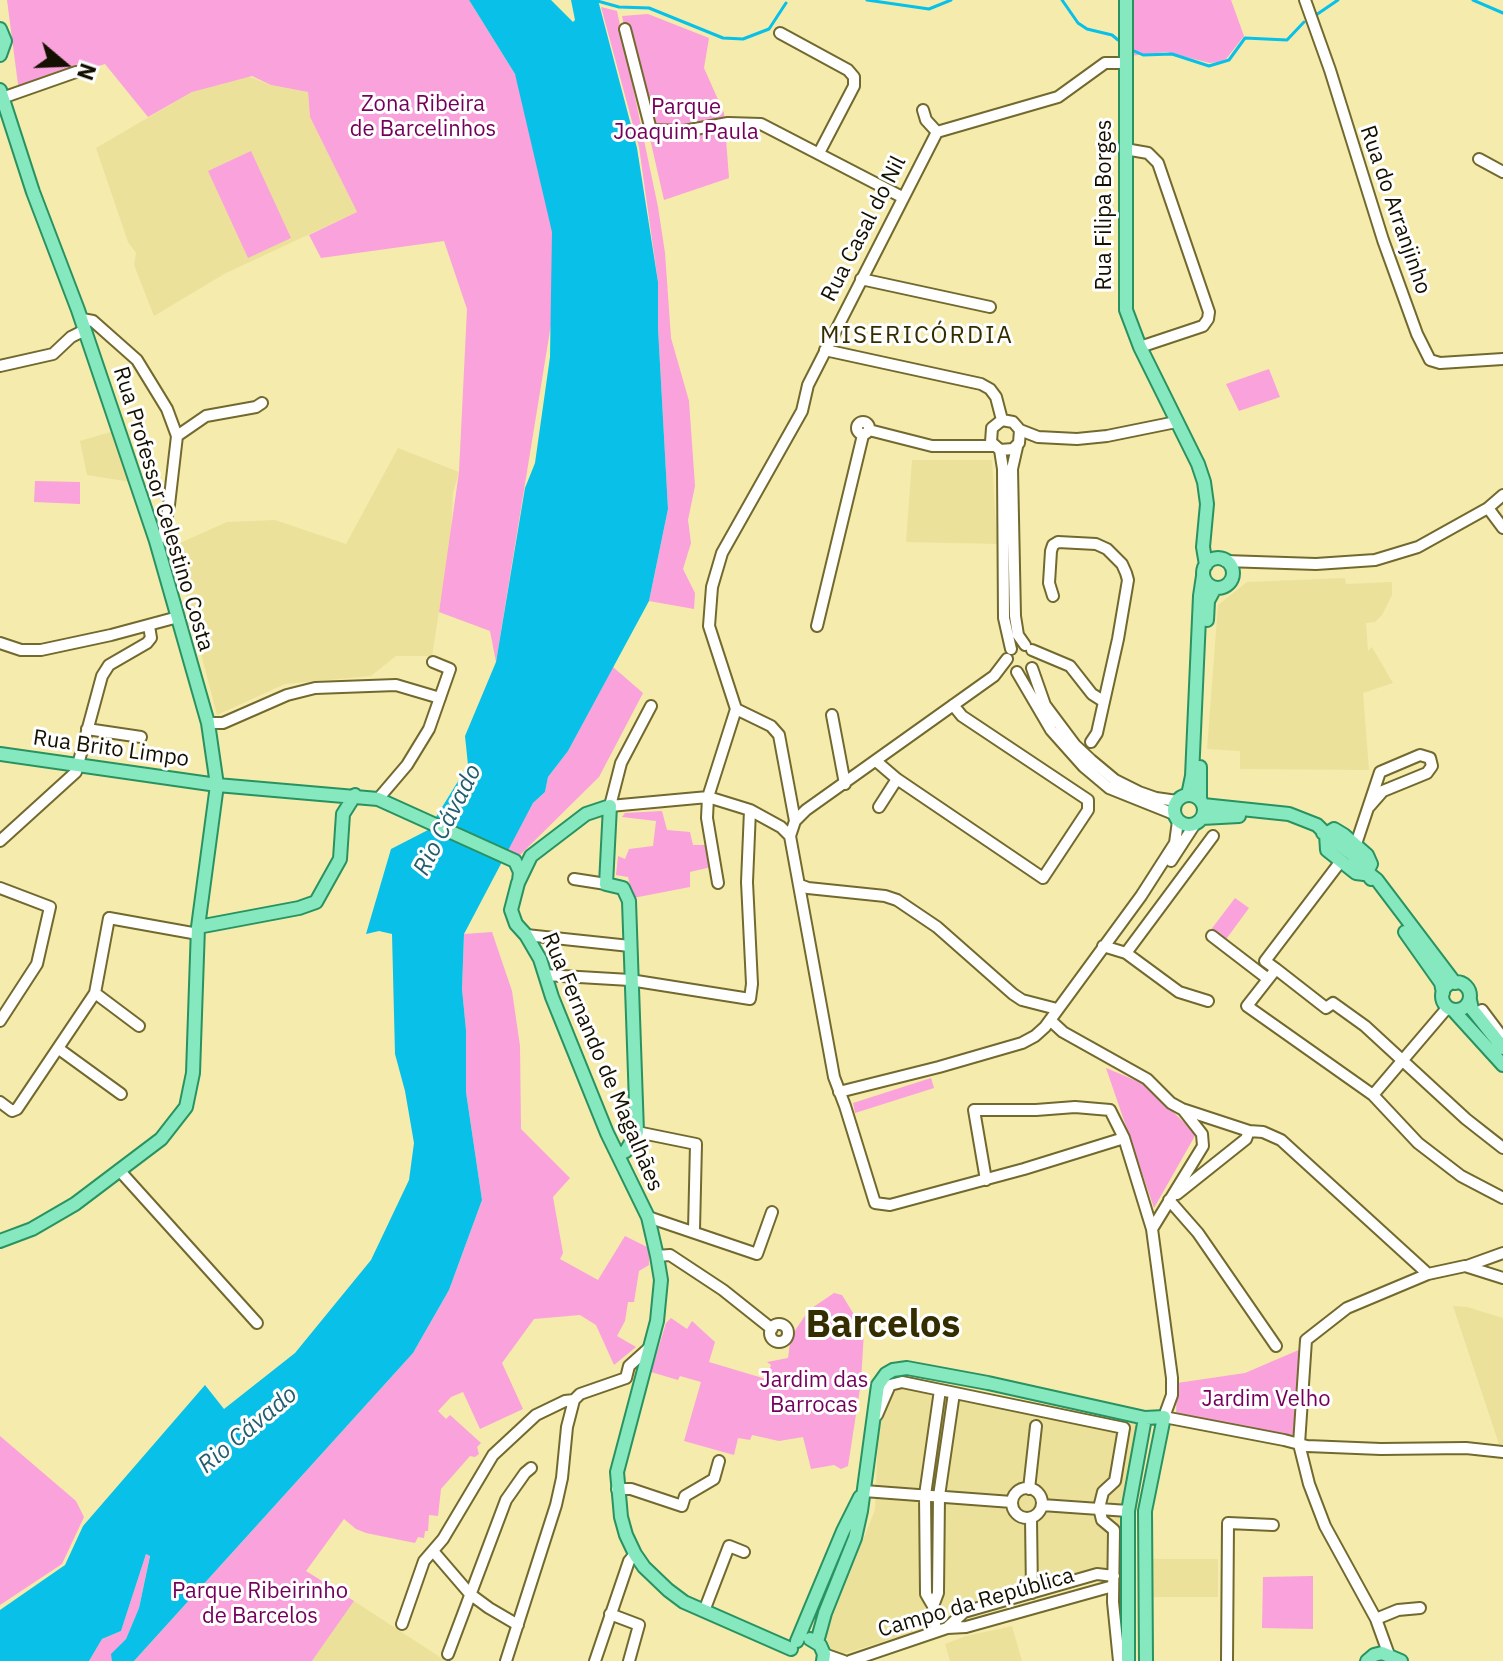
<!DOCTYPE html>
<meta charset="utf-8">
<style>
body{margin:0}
#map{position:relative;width:1503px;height:1661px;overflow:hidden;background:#f5ebad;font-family:"IBM Plex Sans",sans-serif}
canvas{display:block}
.north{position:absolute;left:24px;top:24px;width:80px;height:80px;-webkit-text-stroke:6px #fff;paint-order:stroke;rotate:109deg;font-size:22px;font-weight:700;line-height:32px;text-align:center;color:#141000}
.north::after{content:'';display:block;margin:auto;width:28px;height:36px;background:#141000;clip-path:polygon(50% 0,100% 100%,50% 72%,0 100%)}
</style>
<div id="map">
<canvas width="1503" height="1661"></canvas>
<div class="north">N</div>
</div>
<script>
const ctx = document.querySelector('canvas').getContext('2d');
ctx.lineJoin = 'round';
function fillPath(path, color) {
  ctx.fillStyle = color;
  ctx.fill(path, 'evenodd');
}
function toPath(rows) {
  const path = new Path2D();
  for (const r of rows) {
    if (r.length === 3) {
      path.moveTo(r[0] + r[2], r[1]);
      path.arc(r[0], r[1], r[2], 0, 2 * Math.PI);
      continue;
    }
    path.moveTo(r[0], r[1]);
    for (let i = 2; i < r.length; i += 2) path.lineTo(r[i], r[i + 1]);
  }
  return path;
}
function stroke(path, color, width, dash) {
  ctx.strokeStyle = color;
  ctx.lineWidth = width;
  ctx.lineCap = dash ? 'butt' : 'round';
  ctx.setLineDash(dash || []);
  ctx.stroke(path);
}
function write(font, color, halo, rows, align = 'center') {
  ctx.font = font + ' "IBM Plex Sans",sans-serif';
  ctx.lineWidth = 6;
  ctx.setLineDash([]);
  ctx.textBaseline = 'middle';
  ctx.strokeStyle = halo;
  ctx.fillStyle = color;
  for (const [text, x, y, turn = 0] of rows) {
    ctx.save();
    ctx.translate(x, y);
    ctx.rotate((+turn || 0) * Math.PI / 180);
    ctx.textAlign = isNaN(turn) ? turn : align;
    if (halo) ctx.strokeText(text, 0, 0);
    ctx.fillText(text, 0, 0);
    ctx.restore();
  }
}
fillPath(toPath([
 [245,75,271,85,308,92,310,117,357,212,226,273,154,316,134,265,136,253,128,242,96,148,192,92],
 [114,431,131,482,87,475,80,441],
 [398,448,459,472,453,493,451,535,432,656,396,656,371,676,285,684,217,715,173,546,227,522,275,520,346,544],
 [912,460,992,460,997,544,906,542],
 [1345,578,1346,584,1392,582,1392,595,1382,615,1375,622,1366,623,1368,651,1372,647,1393,683,1363,693,1369,770,1240,769,1240,751,1207,749,1218,605,1247,582],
 [1453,1306,1467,1307,1503,1318,1503,1445,1499,1444],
 [901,1375,1136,1424,1138,1429,1123,1506,1121,1577,1099,1579,969,1617,940,1606,922,1610,921,1621,913,1624,913,1632,840,1655,832,1652,825,1635,875,1510,879,1410,886,1382],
 [1153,1559,1218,1559,1218,1597,1153,1597],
 [354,1601,446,1661,312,1661],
 [1012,1626,1022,1661,950,1661,945,1644,966,1636]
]), '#ece19b');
fillPath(toPath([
 [7,0,469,0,515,74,567,226,496,662,490,631,439,612,459,472,467,309,444,241,321,258,309,235,357,212,310,117,308,92,271,85,252,76,192,92,148,117,105,64,19,92],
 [1130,0,1231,0,1244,36,1226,59,1218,62,1210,63,1166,52,1129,56],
 [601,7,617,11,658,207,665,253,671,338,689,401,695,486,688,520,691,543,683,569,695,593,694,609,649,601,668,509,658,328,658,282,639,147],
 [648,14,709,38,704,68,724,113,729,178,664,200,622,16],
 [251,151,291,238,248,258,208,171],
 [1269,369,1280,397,1239,411,1226,384],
 [35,481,80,482,80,504,34,502],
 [613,667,643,693,599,777,519,856,506,853,533,803,545,792,548,777,568,751],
 [662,811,667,830,690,832,693,845,708,845,711,867,690,872,690,887,633,898,628,877,616,875,618,856,625,859,629,849,653,846,656,821,622,817,625,813],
 [1235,898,1249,908,1224,942,1210,931],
 [492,932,512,991,520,1046,521,1129,570,1178,553,1197,563,1253,560,1259,598,1280,625,1236,649,1248,649,1265,639,1271,634,1302,628,1302,625,1321,617,1336,636,1347,614,1365,596,1325,580,1315,534,1319,502,1363,523,1409,480,1429,463,1392,451,1397,438,1411,446,1419,450,1415,481,1443,477,1447,479,1454,475,1457,470,1456,441,1489,438,1516,429,1515,428,1531,425,1531,424,1538,418,1537,415,1543,366,1533,356,1529,344,1519,306,1571,354,1601,312,1661,134,1661,413,1353,449,1290,482,1200,466,1092,466,1030,462,989,464,934],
 [1106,1068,1144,1084,1196,1134,1154,1208],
 [931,1078,934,1088,855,1113,853,1103],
 [834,1293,842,1295,864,1331,861,1382,848,1466,841,1469,834,1465,811,1469,803,1437,779,1441,752,1435,750,1440,738,1438,734,1455,684,1441,701,1382,680,1376,678,1380,651,1372,666,1323,671,1318,687,1329,692,1321,715,1342,709,1362,766,1379,771,1365,767,1362,788,1358,790,1343,796,1329,809,1310],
 [1301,1349,1296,1429,1291,1437,1176,1417,1177,1383,1245,1373],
 [0,1436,76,1501,84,1517,62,1564,0,1605],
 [146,1554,150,1555,139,1608,126,1639,112,1654,112,1661,89,1661,102,1639,121,1631],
 [1313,1576,1313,1629,1262,1628,1263,1577]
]), '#f9a2dc');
fillPath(toPath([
 [469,0,551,0,573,22,575,20,571,0,598,0,637,148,658,282,658,328,668,509,649,601,568,751,548,777,545,792,533,803,464,934,462,989,466,1030,466,1092,482,1200,449,1290,413,1353,134,1661,112,1661,111,1654,126,1639,139,1608,150,1556,146,1554,121,1631,102,1639,89,1661,0,1661,0,1610,65,1565,83,1526,205,1385,224,1409,295,1353,371,1260,409,1180,414,1143,405,1091,395,1054,392,934,379,931,366,934,391,849,428,830,468,765,465,736,496,662,525,488,535,463,550,357,552,232,515,74]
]), '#08c0e8');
stroke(toPath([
 [594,0,619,7,649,8,723,38,743,39,769,29,786,3],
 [867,0,929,9,951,0],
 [1062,0,1078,23,1087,29,1112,35,1118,40],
 [1473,0,1503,13],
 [1316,15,1338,0],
 [1132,50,1143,55,1172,54,1209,66,1229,60,1245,38,1287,40,1304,22]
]), '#08c0e8', 3);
const minor = toPath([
 [1305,0,1330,70,1383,240,1417,334,1430,360,1440,363,1503,359],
 [625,29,651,130,684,131,728,123,761,124,902,197],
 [780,33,848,70,854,77,854,86,819,153],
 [2,98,76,72],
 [923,110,926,120,937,132],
 [1125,149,1148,153,1158,163,1209,312,1208,319,1203,326,1140,347],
 [1479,159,1503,172],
 [861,279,990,307],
 [82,319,93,321,137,360,167,409,177,436,169,505,163,535,156,541],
 [825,350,981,384,990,389,996,397,1002,420],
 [0,366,53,354,71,337,85,330],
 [863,428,6],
 [869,430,932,446,994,446],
 [1020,430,1019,443,1013,449,1000,450,991,442,992,428,1002,420,1013,422,1020,430,1038,437,1077,439,1107,436,1176,422],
 [177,436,206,416,256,407,262,403],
 [1017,447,1012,469,1015,616,1018,635,1025,645],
 [1000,450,1003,469,1004,618,1011,649],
 [1488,508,1503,528],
 [1225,561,1316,564,1375,560,1418,547,1488,508,1503,495],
 [1053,596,1049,583,1051,551,1053,545,1058,542,1096,544,1107,549,1122,564,1126,573,1128,580,1118,639,1097,733,1091,742],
 [817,626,863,435],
 [0,643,21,650,41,650,111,635,178,617],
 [1032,650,1070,666,1092,694,1103,701],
 [1007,659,994,676,806,810,795,821,790,836,834,1077,845,1106,875,1203,890,1205,1024,1169,1124,1138],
 [1032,668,1045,705,1075,745,1091,760,1115,780,1139,792,1156,798,1177,801],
 [1017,672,1051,730,1084,767,1109,788,1174,814],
 [651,706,621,763,610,806,708,797,750,810,781,827,790,836],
 [736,709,709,626,712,587,722,553,802,411,808,385,937,132,1058,97,1105,63,1125,63],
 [736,709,771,726,779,735,795,821],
 [832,715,845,784],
 [208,723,223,723,287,695,315,688,396,685,440,698],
 [87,729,141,737],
 [876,761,897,779,1043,878,1088,810,1088,800,962,716,953,705],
 [378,799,407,765,429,729,450,669,433,662],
 [879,807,897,779],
 [0,841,76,772,102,676,109,665,147,643,151,638,149,626],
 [1356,844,1380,772,1420,755,1430,758,1432,766,1427,773,1383,791,1369,807],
 [1171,861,1195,824],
 [1341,861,1265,961,1276,969,1247,1006,1373,1095,1418,1143,1461,1176,1503,1198],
 [574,879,606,884],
 [718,883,707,818,708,797,736,709],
 [800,885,808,888,885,896,897,900,937,927,1013,994,1022,1000,1057,1009],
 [0,888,50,907,37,964,0,1021],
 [526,935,630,946],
 [1212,936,1268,979],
 [1103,946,1126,953,1179,992,1208,1001],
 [1126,953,1213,836],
 [1276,969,1326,1008,1333,1003,1365,1026,1466,1119,1503,1148],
 [545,975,630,980,750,999,752,984,747,882,750,810],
 [95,993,109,918,198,934],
 [1476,1014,1482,1010,1503,1038],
 [1050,1020,1063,1032,1147,1079,1171,1103,1182,1109,1249,1131,1263,1132,1281,1140,1428,1274],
 [59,1049,121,1094],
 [839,1092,939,1067,1022,1043,1035,1036,1045,1027,1141,896,1175,843,1178,821],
 [1373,1095,1448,1007],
 [0,1102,12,1111,17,1109,95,993,139,1026],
 [637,1132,696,1144,694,1230],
 [119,1170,257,1323],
 [986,1180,974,1110,1036,1110,1075,1107,1110,1110,1124,1138,1152,1229,1172,1378,1172,1395,1164,1417,1284,1440,1307,1446,1381,1449,1466,1448,1503,1452],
 [1177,1194,1246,1139,1249,1131],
 [1169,1200,1198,1233,1276,1346],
 [648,1217,757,1254,772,1212],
 [1152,1229,1203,1146,1202,1134,1184,1111],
 [657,1256,670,1255,723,1290,772,1329],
 [1467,1266,1503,1253],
 [779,1333,9],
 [626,1378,629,1366,648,1349],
 [877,1415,890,1385,902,1382,1124,1428,1115,1481,1103,1492,1099,1508,1102,1520,1114,1530,1113,1602,1119,1661],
 [1027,1503,15],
 [617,1489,631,1489,682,1506,685,1496,714,1479,719,1461],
 [1029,1489,1036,1426],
 [864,1491,1012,1502],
 [1042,1505,1128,1511],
 [1031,1518,1032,1593],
 [433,1551,470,1594,489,1608,518,1625],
 [933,1606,938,1593,939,1496,954,1393],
 [704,1611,729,1546,744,1552],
 [610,1614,639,1625,629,1661],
 [1376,1619,1398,1610,1420,1608],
 [402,1624,424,1561,443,1539,493,1455,536,1415,565,1401,574,1400],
 [947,1628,964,1612,1097,1574,1114,1576],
 [936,1631,933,1606,926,1594,925,1495,940,1390],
 [448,1654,506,1500,525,1473,531,1468],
 [824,1654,844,1661],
 [1389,1655,1376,1619,1325,1526,1309,1484,1299,1444,1306,1340,1347,1308,1428,1274,1465,1266,1503,1278],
 [506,1661,556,1505,562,1478,567,1427,574,1400,580,1394,626,1378],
 [595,1661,629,1561,635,1554],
 [850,1661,947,1628,966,1627,1113,1586],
 [1227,1661,1228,1523,1273,1525]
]);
const major = toPath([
 [1126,0,1126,310,1140,347,1198,464,1204,482,1207,504,1203,547,1206,565],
 [0,29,5,41,0,55],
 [0,90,33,192,78,310,156,541,208,723,217,785,198,927,193,1073,186,1107,161,1139,75,1204,32,1229,0,1241],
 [1218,573,15],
 [1207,620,1208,601,1215,588],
 [0,754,217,785,378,799,515,861,520,872,519,881],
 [1200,767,1200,799],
 [1189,810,15],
 [1188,795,1192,776,1200,596,1203,576],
 [1203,805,1289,814,1317,825,1326,834,1334,829,1344,835,1367,855,1371,864,1367,872,1377,880,1455,983],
 [1202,818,1239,816],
 [1323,833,1326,834,1327,850,1356,873,1364,874,1367,872],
 [1326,834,1353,855,1371,879],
 [198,927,299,908,316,902,340,859,343,814,355,795],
 [1405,932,1441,983,1443,993],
 [1456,996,14],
 [1470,1000,1472,1009,1503,1048],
 [1453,1010,1503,1065],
 [618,1155,626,1151,637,1132,629,901,623,888,606,884,610,806,586,814,531,856,518,883,511,910,516,924,526,935,540,959,552,997,607,1133,648,1217,657,1256,661,1280,657,1321,617,1472,621,1517,626,1535,635,1554,644,1567,668,1590,684,1602,791,1649],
 [810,1639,820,1645,824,1654,823,1661],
 [797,1641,843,1531,860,1497],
 [817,1642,825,1613,855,1538,861,1511,878,1385,886,1374,893,1370,907,1368,988,1383,1145,1418,1164,1417,1145,1511,1146,1661],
 [1128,1661,1128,1511,1145,1418],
 [1367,1661,1374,1655,1382,1653,1401,1661]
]);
stroke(minor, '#72692e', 14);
stroke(major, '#289261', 16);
stroke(minor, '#fff', 10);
stroke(major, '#85e8bf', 12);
write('22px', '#74005b', '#fff', [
 ["Zona Ribeira",423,105],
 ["de Barcelinhos",423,130],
 ["Parque",686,108],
 ["Joaquim Paula",686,133],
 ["Jardim das",814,1381],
 ["Barrocas",814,1406],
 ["Jardim Velho",1266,1400],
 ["Parque Ribeirinho",260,1592],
 ["de Barcelos",260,1617]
]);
write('22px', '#141000', '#fff', [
 ["Rua Filipa Borges",1105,205,-90],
 ["Rua do Arranjinho",1395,210,71],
 ["Rua Casal do Nil",864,229,-63],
 ["Rua Professor Celestino Costa",163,509,73],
 ["Rua Brito Limpo",111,749,8],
 ["Rua Fernando de Magalhães",602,1062,67],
 ["Campo da República",976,1603,-16]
]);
ctx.letterSpacing = '2px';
write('24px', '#342d00', '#fff', [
 ["MISERICÓRDIA",917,336]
]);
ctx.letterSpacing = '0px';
write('italic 24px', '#225d6e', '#fff', [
 ["Rio Cávado",448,820,-63],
 ["Rio Cávado",248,1430,-40]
]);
write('bold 38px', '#342d00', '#fff', [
 ["Barcelos",883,1326]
]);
</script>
